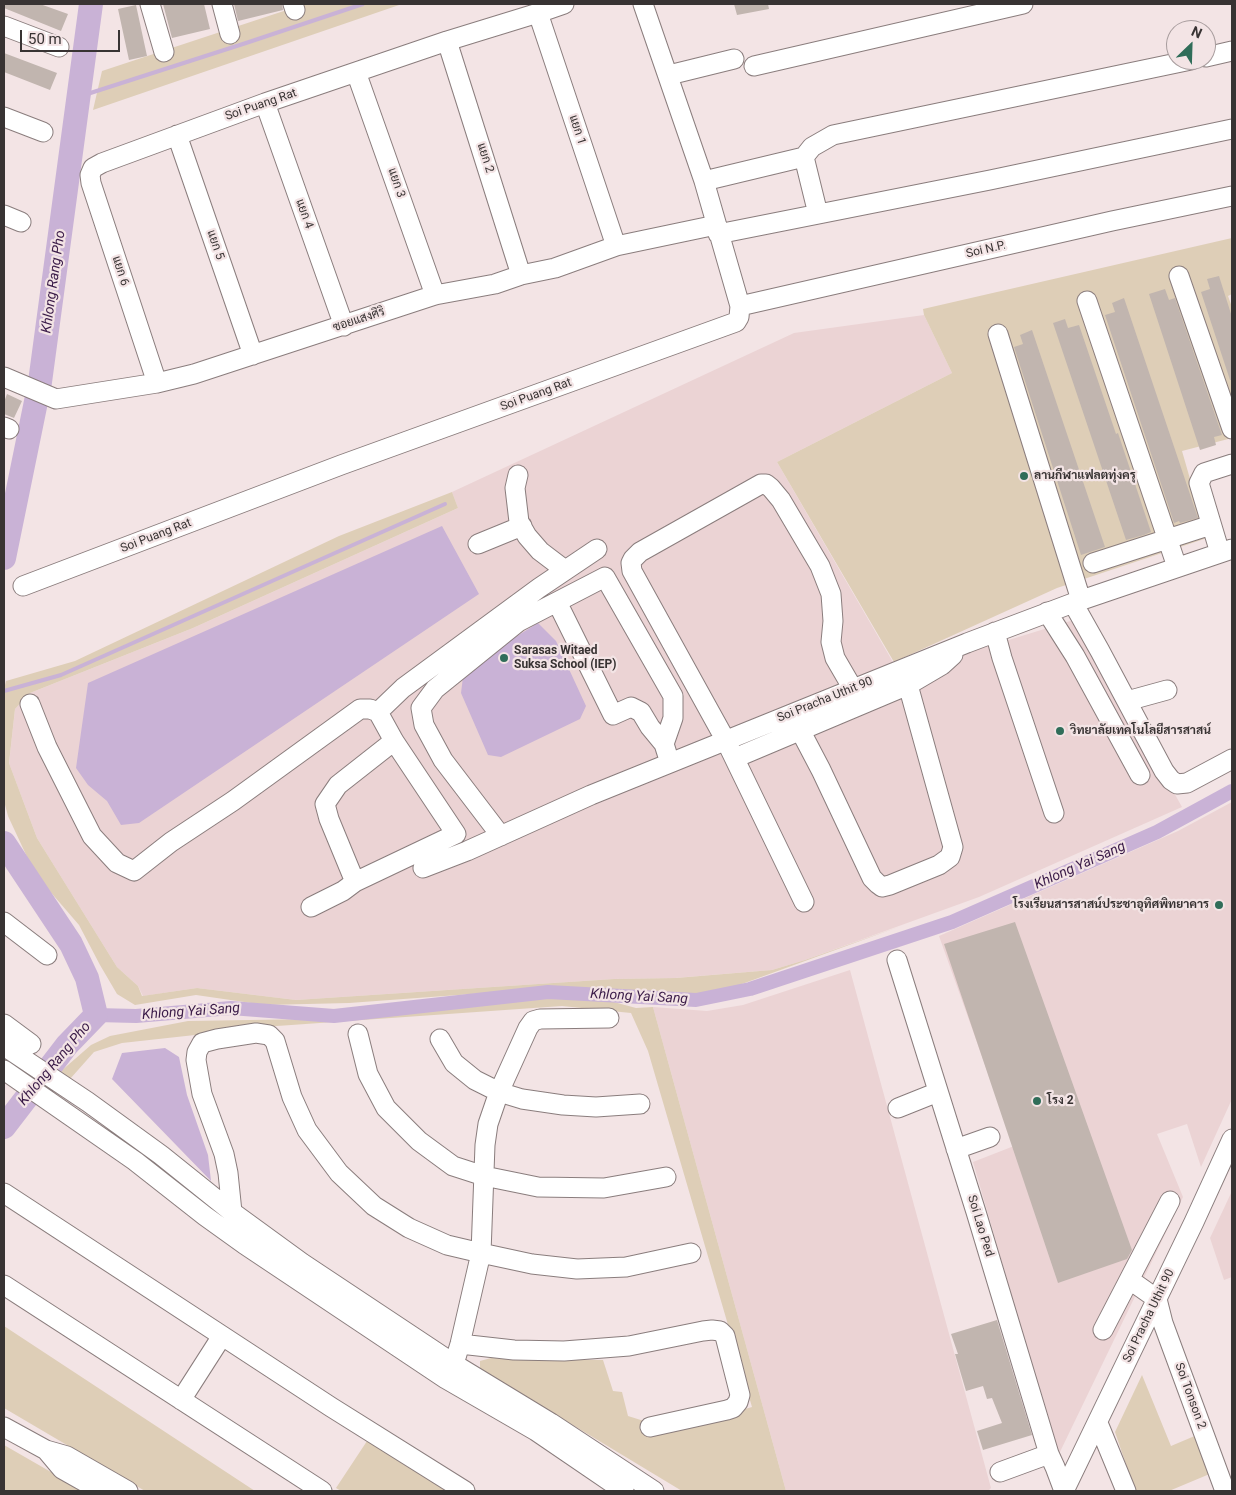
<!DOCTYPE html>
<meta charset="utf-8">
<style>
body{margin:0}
#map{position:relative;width:1236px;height:1495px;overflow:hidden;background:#f3e4e5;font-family:Roboto,sans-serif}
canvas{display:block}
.frame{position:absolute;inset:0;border:5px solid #383333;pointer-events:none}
.north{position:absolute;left:1166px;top:20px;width:50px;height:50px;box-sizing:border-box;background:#f3e4e5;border:1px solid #a89d9e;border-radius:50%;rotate:24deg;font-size:14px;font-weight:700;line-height:20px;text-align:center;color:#383333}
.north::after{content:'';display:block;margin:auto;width:18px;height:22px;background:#306d59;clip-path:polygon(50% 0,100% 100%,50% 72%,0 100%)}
.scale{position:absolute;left:20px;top:30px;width:100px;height:22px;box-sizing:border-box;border:2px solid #383333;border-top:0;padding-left:6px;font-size:15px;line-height:18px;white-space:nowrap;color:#383333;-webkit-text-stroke:4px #f3e4e5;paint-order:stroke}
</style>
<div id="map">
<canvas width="1236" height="1495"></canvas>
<div class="frame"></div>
<div class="north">N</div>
<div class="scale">50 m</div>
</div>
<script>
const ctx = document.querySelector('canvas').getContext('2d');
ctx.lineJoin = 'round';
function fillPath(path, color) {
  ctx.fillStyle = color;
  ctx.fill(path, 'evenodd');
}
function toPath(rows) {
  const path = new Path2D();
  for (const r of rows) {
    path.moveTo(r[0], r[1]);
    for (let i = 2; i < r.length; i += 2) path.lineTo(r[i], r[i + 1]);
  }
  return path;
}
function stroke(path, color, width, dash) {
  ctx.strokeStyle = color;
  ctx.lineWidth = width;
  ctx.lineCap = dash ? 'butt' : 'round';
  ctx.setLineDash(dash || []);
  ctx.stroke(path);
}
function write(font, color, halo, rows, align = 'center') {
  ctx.font = font + ' Roboto,Sarabun,sans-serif';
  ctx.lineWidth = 4.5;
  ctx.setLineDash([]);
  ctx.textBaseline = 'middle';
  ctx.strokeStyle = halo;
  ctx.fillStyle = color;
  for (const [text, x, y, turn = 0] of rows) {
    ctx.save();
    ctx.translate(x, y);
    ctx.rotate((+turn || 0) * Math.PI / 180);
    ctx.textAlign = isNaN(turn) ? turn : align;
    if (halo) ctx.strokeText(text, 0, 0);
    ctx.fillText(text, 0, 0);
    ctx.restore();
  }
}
fillPath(toPath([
 [924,315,952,373,777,462,901,676,960,655,1077,619,1182,807,979,897,805,960,772,970,675,978,614,979,296,1000,197,988,143,996,138,986,117,967,37,838,9,763,15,709,30,693,193,628,458,508,452,492,794,333],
 [1232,802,1232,1099,1201,1167,1187,1124,1157,1134,1183,1197,1058,1456,973,1162,1014,1146,939,936,1178,831],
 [850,970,991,1488,988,1491,786,1491,653,1007,707,1011,743,1005],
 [1232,1191,1232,1277,1224,1280,1210,1238]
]), '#ebd3d4');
fillPath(toPath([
 [305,4,402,4,93,110,102,71],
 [1232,238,1232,294,1228,296,1232,307,1232,438,1182,451,1207,538,1057,588,894,662,777,462,952,373,924,315,923,309],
 [452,492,458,508,193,628,30,693,15,709,9,763,37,838,117,967,138,986,142,996,197,988,296,1000,614,979,676,978,772,970,805,960,901,926,720,992,694,995,540,989,349,1003,265,1005,196,995,135,1005,117,994,100,965,79,925,35,874,8,816,4,801,4,689,6,681,75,661,339,536],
 [560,995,610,1001,636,1008,653,1007,786,1491,682,1491,480,1369,480,1361,491,1358,603,1360,613,1391,622,1392,628,1416,644,1421,648,1437,752,1407,648,1051,631,1013,562,1006,277,1026,122,1043,94,1052,70,1079,60,1072,91,1045,110,1036,188,1021,312,1019],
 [4,1326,255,1491,145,1491,4,1408],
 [1142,1375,1171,1446,1197,1435,1212,1473,1169,1491,1135,1491,1115,1432],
 [369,1438,451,1491,341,1491,336,1488],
 [4,1445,84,1491,4,1491]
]), '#deceb7');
fillPath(toPath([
 [442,526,479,594,139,823,121,825,107,801,88,785,76,768,88,683],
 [538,623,556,641,586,706,580,719,501,757,488,755,461,693,464,669],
 [165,1048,179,1057,187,1095,208,1155,211,1181,112,1079,122,1053]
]), '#c9b2d6');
stroke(toPath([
 [78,97,246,43,363,4],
 [4,691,61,675,445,504]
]), '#c9b2d6', 4);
stroke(toPath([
 [96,1015,136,1016,231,1008,334,1016,548,992,696,1000,750,989,952,922,1157,832,1232,791]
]), '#c9b2d6', 14);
stroke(toPath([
 [4,558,40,382,91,4],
 [4,843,71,944,87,978,96,1015,67,1045,4,1127]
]), '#c9b2d6', 24);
fillPath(toPath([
 [4,4,40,4,68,14,61,31,4,8],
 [163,4,204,4,210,29,172,38],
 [234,4,282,4,283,10,238,21],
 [734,4,768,4,769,9,737,15],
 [136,5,147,56,129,60,118,9],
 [4,53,57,73,50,90,4,72],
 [1219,276,1232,317,1232,380,1230,380,1201,292,1210,289,1207,279],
 [1165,289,1169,300,1175,298,1222,435,1214,437,1216,445,1200,450,1149,294],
 [1124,298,1198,518,1180,523,1179,521,1174,523,1105,315,1115,312,1112,303],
 [1065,319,1068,328,1079,325,1116,434,1118,433,1151,532,1144,535,1126,540,1053,323],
 [1032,330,1105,547,1081,555,1014,347,1023,344,1020,335],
 [7,394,22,401,14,418,4,414,4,402],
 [1015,922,1132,1250,1127,1259,1058,1283,944,944],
 [997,1320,1032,1435,983,1450,977,1431,1002,1423,992,1398,987,1399,983,1386,966,1391,955,1354,958,1354,951,1334]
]), '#c1b5af');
const minor = toPath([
 [150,4,164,52],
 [222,4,230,34],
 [293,4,295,10],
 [538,13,616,246],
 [4,26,59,47],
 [447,41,521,275],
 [1206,57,1232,51],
 [754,66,1023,4],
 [356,72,435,295],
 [669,75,734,59],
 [265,103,344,326],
 [4,117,43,132],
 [177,135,253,355],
 [804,157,812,147,833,135,1191,60],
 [704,181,804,157,818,214],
 [4,215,21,222],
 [718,234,990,180,1232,129],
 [1179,276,1232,429],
 [1087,301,1177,567],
 [740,306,1112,221,1232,196],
 [998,334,1081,600],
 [4,377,56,399,157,383,194,374,435,295,495,284,521,275,555,268,616,246,716,225],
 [157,383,91,183,90,175,93,168,102,163,265,103,447,41,538,13,564,4],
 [4,427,9,429],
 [518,475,515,488,519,522,527,536,540,551,565,570],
 [478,544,522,526],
 [1220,553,1199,483,1204,473,1232,464],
 [1093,563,1211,525],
 [23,586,341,465,736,322,739,317,740,306,704,181,643,4],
 [557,602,613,715,631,707,641,712,650,727,664,744],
 [1073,603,1100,651,1164,771,1171,780,1177,784,1187,783,1232,759],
 [1047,612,1075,656,1140,775],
 [995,632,1002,658,1054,813],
 [1127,701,1167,690],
 [30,704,47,747,92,836,117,863,134,871,171,842,233,801,360,709,370,709,378,712,394,741,456,834,355,882,329,819,325,804,338,785,394,741],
 [378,712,403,688,539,588,597,549],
 [800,730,821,770,872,878,878,884,882,887,890,885,939,865,950,857,953,847,908,685,942,665,953,655],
 [735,758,908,685],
 [501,836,443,760,424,725,421,708,435,689,518,622,605,577,673,696,673,718,664,744,670,763],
 [423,868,467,851,591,795,967,643,1073,603,1232,549],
 [804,902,726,741,632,571,631,563,633,559,640,552,761,484,766,484,771,488,781,500,820,566,831,594,833,621,831,642,835,658,853,689],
 [311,907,343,891,355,882],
 [4,922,47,955],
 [897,960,976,1212,1049,1454,1055,1467,1064,1491],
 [4,1024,31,1044],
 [358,1034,368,1074,386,1108,419,1141,453,1166,484,1176,538,1187,604,1188,666,1177],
 [440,1039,454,1063,475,1080,499,1092,522,1099,563,1105,596,1107,640,1104],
 [4,1046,88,1102,161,1155,232,1212,302,1263,454,1364,551,1423,654,1491],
 [4,1070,135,1161,205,1216,244,1244,446,1379,536,1431,624,1491],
 [898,1108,938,1092],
 [956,1149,990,1137],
 [4,1193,331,1407,465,1491],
 [232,1212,228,1173,224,1154,202,1094,196,1060,197,1052,202,1043,217,1039,256,1033,269,1035,275,1041,292,1097,307,1130,339,1173,374,1206,409,1228,447,1245,481,1253,532,1264,577,1269,626,1267,691,1253],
 [1130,1280,1157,1299,1163,1323,1225,1491],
 [4,1285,322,1491],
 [1103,1330,1170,1201],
 [460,1344,514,1350,564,1351,629,1346,703,1331,712,1330,720,1331,725,1336,727,1344,740,1395,738,1402,733,1408,727,1410,650,1427],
 [448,1374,454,1364,460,1344,481,1253,485,1145,488,1124,499,1092,528,1028,533,1021,540,1019,609,1018],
 [181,1400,222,1336],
 [1098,1423,1126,1491],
 [4,1427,46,1450,67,1456,128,1491],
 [46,1450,62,1469,101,1491],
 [1000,1472,1049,1454],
 [1064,1491,1194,1222,1232,1139]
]);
stroke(minor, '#8a7d7d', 21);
stroke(minor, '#fff', 19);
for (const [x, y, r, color] of [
 [1024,476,5,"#306d59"],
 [504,658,5,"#306d59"],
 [1060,731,5,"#306d59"],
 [1219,905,5,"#306d59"],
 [1037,1101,5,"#306d59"]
]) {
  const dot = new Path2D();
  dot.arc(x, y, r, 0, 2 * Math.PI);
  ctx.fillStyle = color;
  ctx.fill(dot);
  stroke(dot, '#f3e4e5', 2);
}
write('12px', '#383333', '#f3e4e5', [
 ["Soi Puang Rat",261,105,-19],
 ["แยก 1",577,130,72],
 ["แยก 2",485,158,72],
 ["แยก 3",396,183,71],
 ["แยก 4",304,214,70],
 ["แยก 5",215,245,71],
 ["Soi N.P.",986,250,-13],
 ["แยก 6",120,271,72],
 ["ซอยแสงศิริ",359,320,-18],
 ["Soi Puang Rat",536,395,-20],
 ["Soi Puang Rat",156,536,-21],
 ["Soi Pracha Uthit 90",825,700,-22],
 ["Soi Lao Ped",980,1226,73],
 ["Soi Pracha Uthit 90",1149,1316,-64],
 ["Soi Tonson 2",1190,1396,70]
]);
write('bold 12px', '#383333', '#f3e4e5', [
 ["ลานกีฬาแฟลตทุ่งครุ",1034,476],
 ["Sarasas Witaed",514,651],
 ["Suksa School (IEP)",514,665],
 ["วิทยาลัยเทคโนโลยีสารสาสน์",1070,731],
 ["โรงเรียนสารสาสน์ประชาอุทิศพิทยาคาร",1209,905,"right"],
 ["โรง 2",1047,1101]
], 'left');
write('italic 14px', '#3a1b48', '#f3e4e5', [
 ["Khlong Rang Pho",54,282,-82],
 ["Khlong Yai Sang",1080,866,-24],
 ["Khlong Yai Sang",639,997,3],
 ["Khlong Yai Sang",191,1012,-4],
 ["Khlong Rang Pho",55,1064,-50]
]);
</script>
